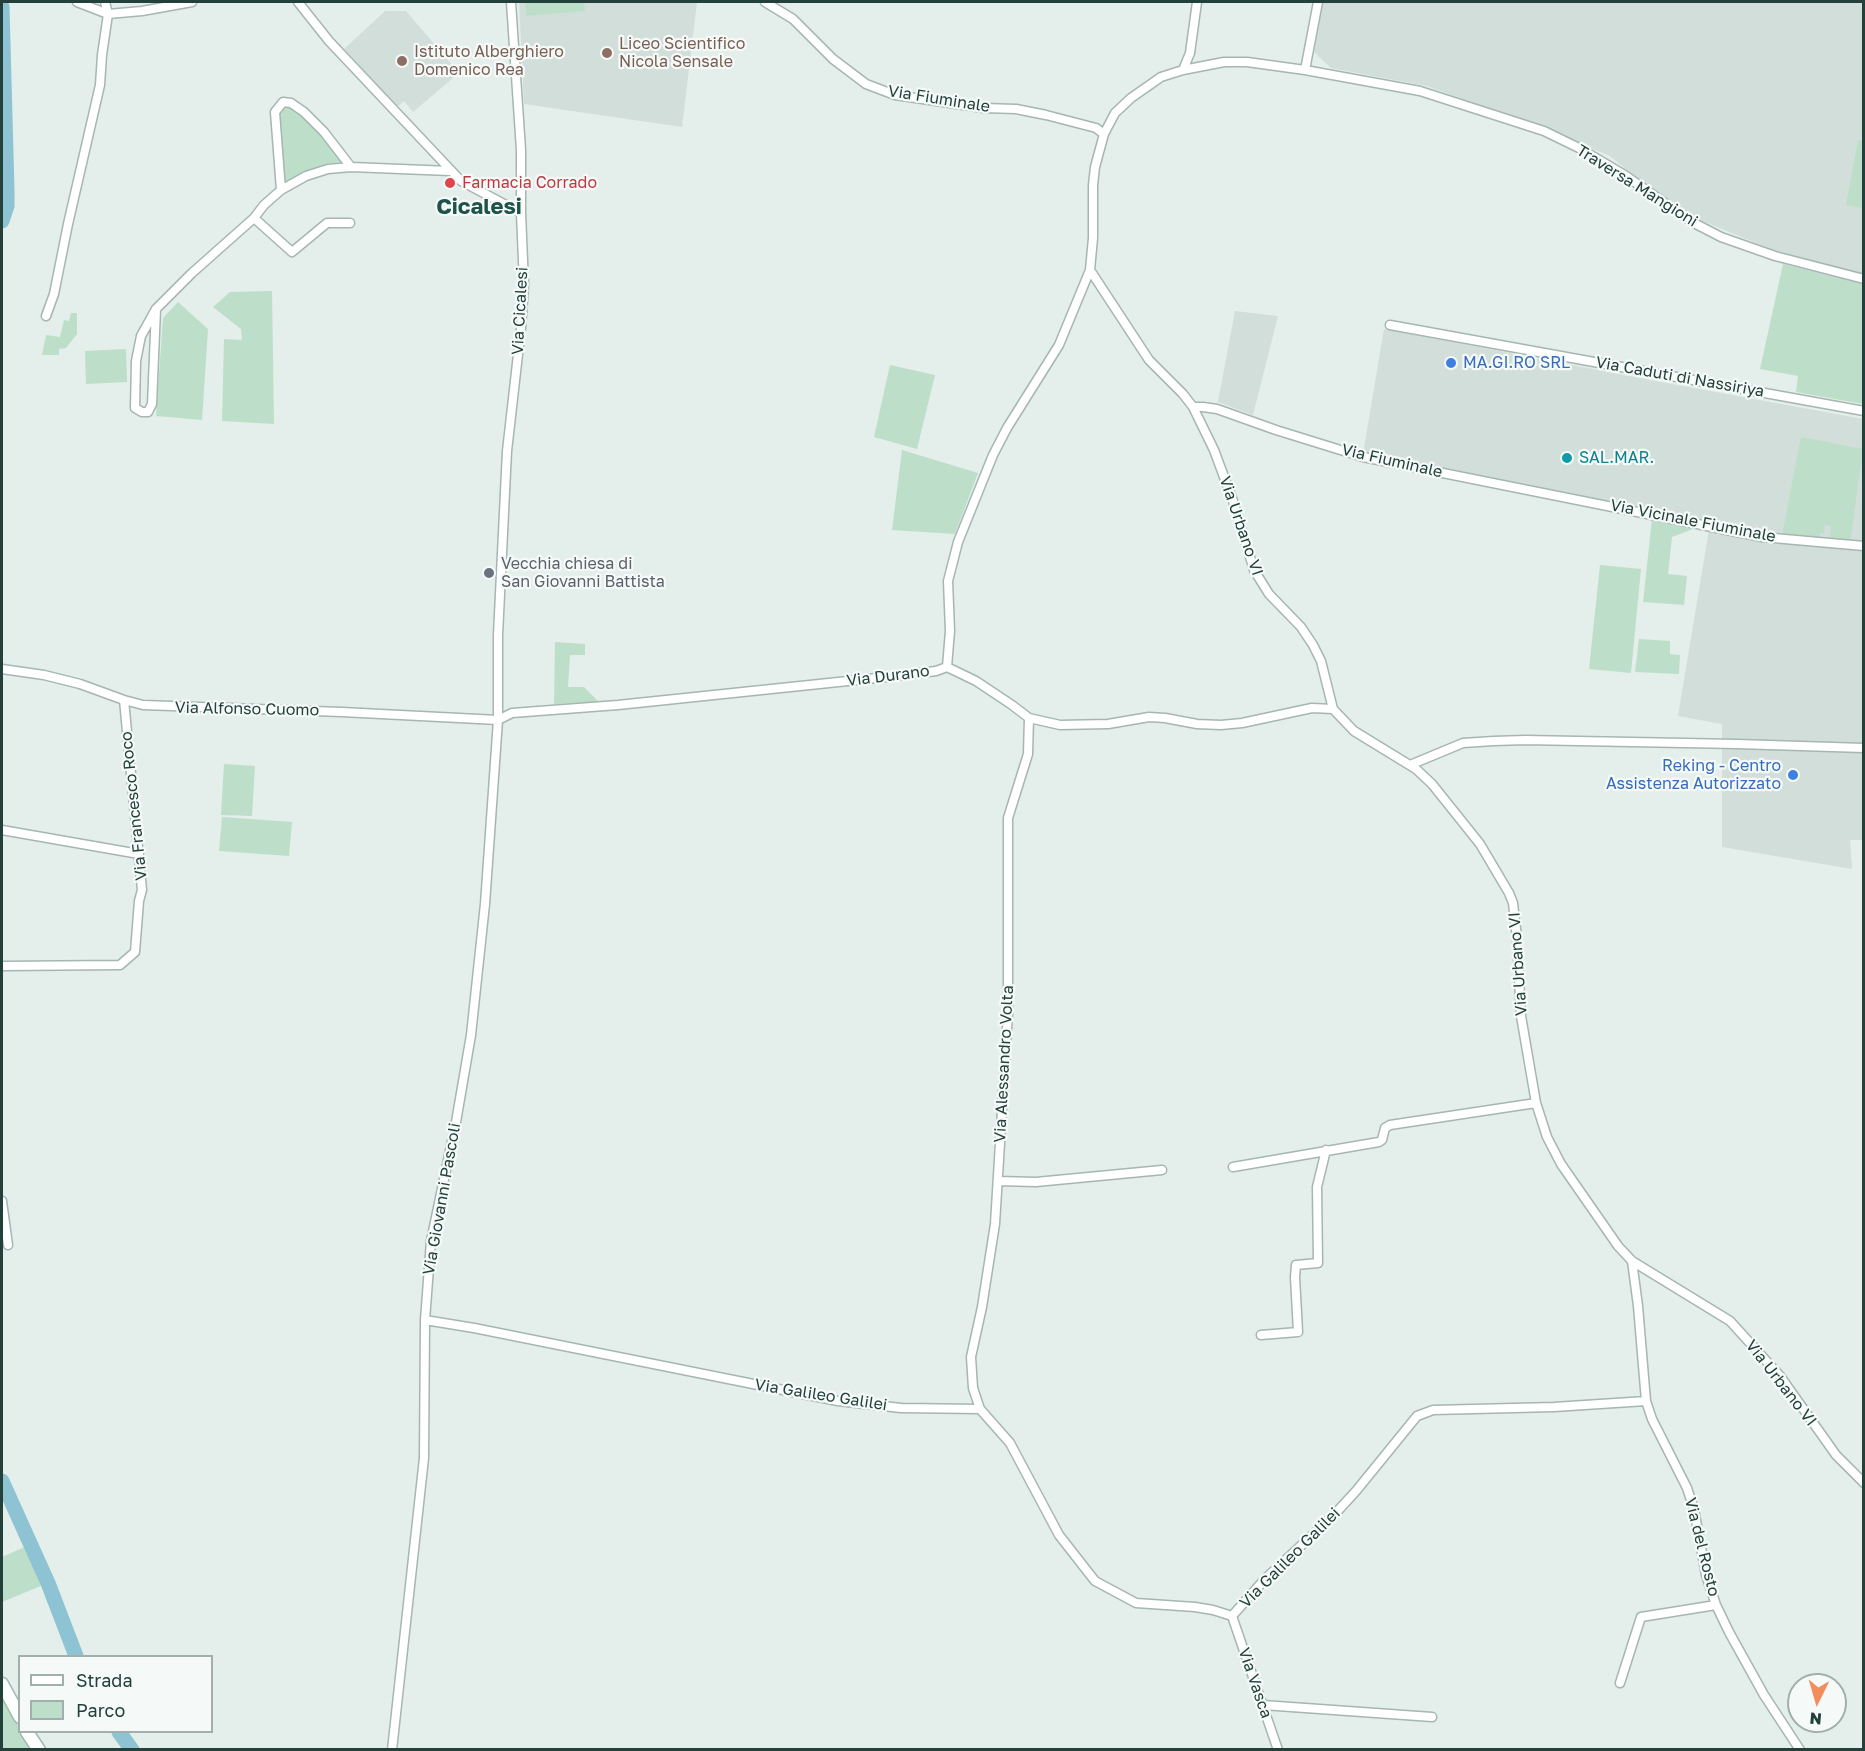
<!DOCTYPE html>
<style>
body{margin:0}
#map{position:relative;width:1865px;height:1751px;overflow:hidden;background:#e4eeea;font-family:"Golos Text",sans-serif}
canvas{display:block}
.frame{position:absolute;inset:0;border:3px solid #23403a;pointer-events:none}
.legend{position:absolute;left:18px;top:1655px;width:195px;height:78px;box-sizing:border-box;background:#f5faf8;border:2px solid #a1b0ac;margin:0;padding:8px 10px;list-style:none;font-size:18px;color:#23403a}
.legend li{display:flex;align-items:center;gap:12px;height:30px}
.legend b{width:30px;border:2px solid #a1b0ac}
.north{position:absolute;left:1787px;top:1673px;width:60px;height:60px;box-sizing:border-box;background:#f5faf8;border:2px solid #a1b0ac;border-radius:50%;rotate:185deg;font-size:16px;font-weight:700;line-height:24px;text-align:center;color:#23403a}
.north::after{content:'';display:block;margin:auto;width:21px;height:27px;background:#f28d5e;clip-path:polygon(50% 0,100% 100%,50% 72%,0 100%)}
</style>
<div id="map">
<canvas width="1865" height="1751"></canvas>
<div class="frame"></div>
<ul class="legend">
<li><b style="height:8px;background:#fff"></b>Strada</li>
<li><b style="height:16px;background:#bddfc9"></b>Parco</li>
</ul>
<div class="north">N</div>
</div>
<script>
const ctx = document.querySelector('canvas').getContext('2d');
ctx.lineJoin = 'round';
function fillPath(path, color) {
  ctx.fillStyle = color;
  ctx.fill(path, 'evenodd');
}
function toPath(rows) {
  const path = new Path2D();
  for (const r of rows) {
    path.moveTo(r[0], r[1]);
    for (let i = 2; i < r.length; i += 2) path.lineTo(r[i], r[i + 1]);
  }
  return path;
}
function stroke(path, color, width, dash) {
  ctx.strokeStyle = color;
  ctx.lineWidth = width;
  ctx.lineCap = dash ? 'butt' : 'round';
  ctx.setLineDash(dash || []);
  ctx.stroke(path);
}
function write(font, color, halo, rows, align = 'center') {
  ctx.font = font + ' "Golos Text",sans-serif';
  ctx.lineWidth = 4.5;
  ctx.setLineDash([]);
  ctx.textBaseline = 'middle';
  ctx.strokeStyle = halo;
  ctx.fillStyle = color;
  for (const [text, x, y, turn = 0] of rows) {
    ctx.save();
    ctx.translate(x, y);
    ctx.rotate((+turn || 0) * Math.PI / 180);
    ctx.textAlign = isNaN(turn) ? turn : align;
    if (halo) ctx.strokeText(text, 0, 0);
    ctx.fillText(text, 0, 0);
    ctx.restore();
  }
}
fillPath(toPath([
 [519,2,697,2,682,127,524,104],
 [1323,2,1863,2,1863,274,1842,270,1768,248,1700,220,1654,192,1610,156,1554,133,1427,86,1331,68,1314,52],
 [385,11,406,11,459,73,413,112,404,101,397,107,344,49],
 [1235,311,1278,316,1253,415,1218,402],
 [1384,329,1650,380,1863,419,1863,543,1782,535,1363,454],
 [1709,530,1751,540,1863,551,1864,840,1850,840,1852,869,1722,847,1722,724,1678,716]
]), '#d2ded9');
fillPath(toPath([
 [525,2,584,2,585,11,526,16],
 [290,106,301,115,318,132,343,162,326,164,315,168,284,182,280,110],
 [1858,140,1863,141,1863,208,1846,205],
 [1783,264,1863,284,1863,404,1796,392,1798,376,1760,369],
 [272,291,274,424,222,421,224,339,242,340,241,329,213,307,230,292],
 [178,302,208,329,202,420,156,416,163,318],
 [71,313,77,313,77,334,66,348,59,349,59,355,42,355,46,335,60,337,64,320,69,321],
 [126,349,127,382,86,384,85,351],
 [890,365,935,375,917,449,874,437],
 [1801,437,1863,449,1850,543,1830,541,1831,526,1825,525,1824,533,1820,533,1820,540,1782,536],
 [902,450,978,473,955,534,892,530],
 [1652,519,1693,529,1672,537,1668,574,1687,576,1684,605,1643,602],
 [1600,565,1641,569,1631,673,1589,669],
 [1639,639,1670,641,1670,654,1680,655,1679,674,1635,672],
 [555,642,585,644,585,655,570,655,568,687,584,687,599,702,554,704],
 [224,764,255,766,252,816,221,815],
 [222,817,292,822,289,856,219,851],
 [27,1546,43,1585,2,1602,2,1557],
 [2,1694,19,1727,20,1732,22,1732,32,1749,2,1749]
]), '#bddfc9');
stroke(toPath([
 [2,7,7,191,7,206,2,221],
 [2,1481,48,1583,76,1656],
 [119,1732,132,1750]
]), '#8dc3d2', 15);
const street = toPath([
 [77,2,108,14,142,11,192,2],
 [298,2,329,41,461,181,521,213,524,285,521,328,507,451,498,635,498,720,485,904,471,1035,456,1122,431,1241,425,1320,424,1458,392,1750],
 [511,2,521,150,521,213],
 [765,2,793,19,833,59,866,84,895,95,984,108,1016,109,1046,115,1096,128,1104,134],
 [1183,70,1190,53,1197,2],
 [1305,70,1318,2],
 [281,190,275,112,283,102,291,103,304,112,324,132,351,167],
 [254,218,292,252,327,223,350,223],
 [1090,270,1149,360,1183,394,1193,407,1214,450,1233,501,1254,570,1269,594,1301,627,1313,645,1321,661,1333,709,1354,731,1416,769,1432,784,1480,844,1509,893,1513,903,1517,938,1521,1016,1536,1103,1547,1137,1561,1164,1618,1246,1632,1261,1730,1321,1780,1376,1836,1455,1864,1483],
 [156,309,152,404,148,412,142,412,135,408,136,361,141,336,156,309,192,273,254,218,264,205,281,190,306,176,328,169,351,167,450,171],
 [46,316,54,294,68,224,100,85,102,55,108,14,105,2],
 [1390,325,1864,411],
 [1193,407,1203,407,1217,409,1276,430,1363,457,1762,537,1864,546],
 [947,667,950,631,948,581,958,542,993,455,1007,428,1059,345,1090,270,1093,238,1093,185,1095,167,1104,134,1115,113,1131,98,1161,77,1183,70,1224,62,1247,62,1305,70,1420,91,1544,131,1579,148,1626,176,1692,222,1721,237,1775,256,1864,279],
 [2,669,44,675,80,684,124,700,143,705,342,712,498,720,512,713,618,705,896,676,936,671,947,667,976,681,1012,705,1029,718,1060,725,1108,724,1149,717,1165,718,1197,724,1221,725,1242,723,1312,708,1333,709],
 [1410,765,1463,743,1494,741,1525,740,1737,744,1864,748],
 [2,830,139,854],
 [2,966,120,965,135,952,139,901,142,890,124,700],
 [1233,1167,1379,1142,1382,1140,1385,1128,1390,1125,1536,1103],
 [998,1181,1036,1182,1162,1170],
 [2,1201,8,1245],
 [1632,1261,1638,1306,1646,1401,1652,1419,1687,1488,1694,1509,1706,1575,1716,1605,1729,1632,1764,1695,1800,1750],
 [425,1320,474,1328,838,1401,901,1408,980,1409,1010,1443,1059,1535,1095,1581,1136,1603,1195,1607,1213,1610,1232,1616,1265,1579,1333,1516,1356,1491,1417,1416,1433,1410,1554,1407,1646,1401],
 [1261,1335,1298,1332,1295,1277,1296,1265,1318,1263,1317,1187,1326,1150],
 [980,1409,973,1388,971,1357,982,1307,995,1224,1008,1013,1008,818,1028,754,1029,718],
 [1232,1616,1278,1750],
 [1620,1683,1641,1617,1716,1605],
 [1263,1705,1432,1717]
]);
const secondary = toPath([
 [2,1684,20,1717],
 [27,1732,39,1750]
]);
stroke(street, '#a6b6b2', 11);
stroke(secondary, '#a2b9b3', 15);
stroke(street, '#fff', 8);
stroke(secondary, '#fff', 12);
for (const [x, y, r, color] of [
 [607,53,6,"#8d6e63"],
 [402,61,6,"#8d6e63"],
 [450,183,6,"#e0444e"],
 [1451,363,6,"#3f7fe0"],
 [1567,458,6,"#0f9aa8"],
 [489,573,6,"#6b7280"],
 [1793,775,6,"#3f7fe0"]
]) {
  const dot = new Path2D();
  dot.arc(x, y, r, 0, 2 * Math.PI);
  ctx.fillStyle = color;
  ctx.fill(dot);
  stroke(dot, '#f5faf8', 2);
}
write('16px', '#785e54', '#f5faf8', [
 ["Liceo Scientifico",619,44],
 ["Nicola Sensale",619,62],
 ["Istituto Alberghiero",414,52],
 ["Domenico Rea",414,70]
], 'left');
write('16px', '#23403a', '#f5faf8', [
 ["Via Fiuminale",939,99,9],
 ["Traversa Mangioni",1637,186,32],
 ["Via Cicalesi",520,311,-87],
 ["Via Caduti di Nassiriya",1680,377,10],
 ["Via Fiuminale",1392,461,13],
 ["Via Vicinale Fiuminale",1693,521,11],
 ["Via Urbano VI",1241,526,71],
 ["Via Durano",888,676,-7],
 ["Via Alfonso Cuomo",247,709,1],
 ["Via Francesco Roco",134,806,-96],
 ["Via Urbano VI",1518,964,-94],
 ["Via Alessandro Volta",1004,1064,-87],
 ["Via Giovanni Pascoli",442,1199,-80],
 ["Via Urbano VI",1781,1383,52],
 ["Via Galileo Galilei",821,1395,9],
 ["Via del Rosto",1702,1547,76],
 ["Via Galileo Galilei",1290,1558,-45],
 ["Via Vasca",1255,1683,71]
]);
write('16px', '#be3a42', '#f5faf8', [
 ["Farmacia Corrado",462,183]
], 'left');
write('16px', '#366cbe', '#f5faf8', [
 ["MA.GI.RO SRL",1463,363],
 ["Reking - Centro",1781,766,"right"],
 ["Assistenza Autorizzato",1781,784,"right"]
], 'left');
write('16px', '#0d838f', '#f5faf8', [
 ["SAL.MAR.",1579,458]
], 'left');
write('16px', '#5b616d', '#f5faf8', [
 ["Vecchia chiesa di",501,564],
 ["San Giovanni Battista",501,582]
], 'left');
write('bold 22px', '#1f5249', '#f5faf8', [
 ["Cicalesi",479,207]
]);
</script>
